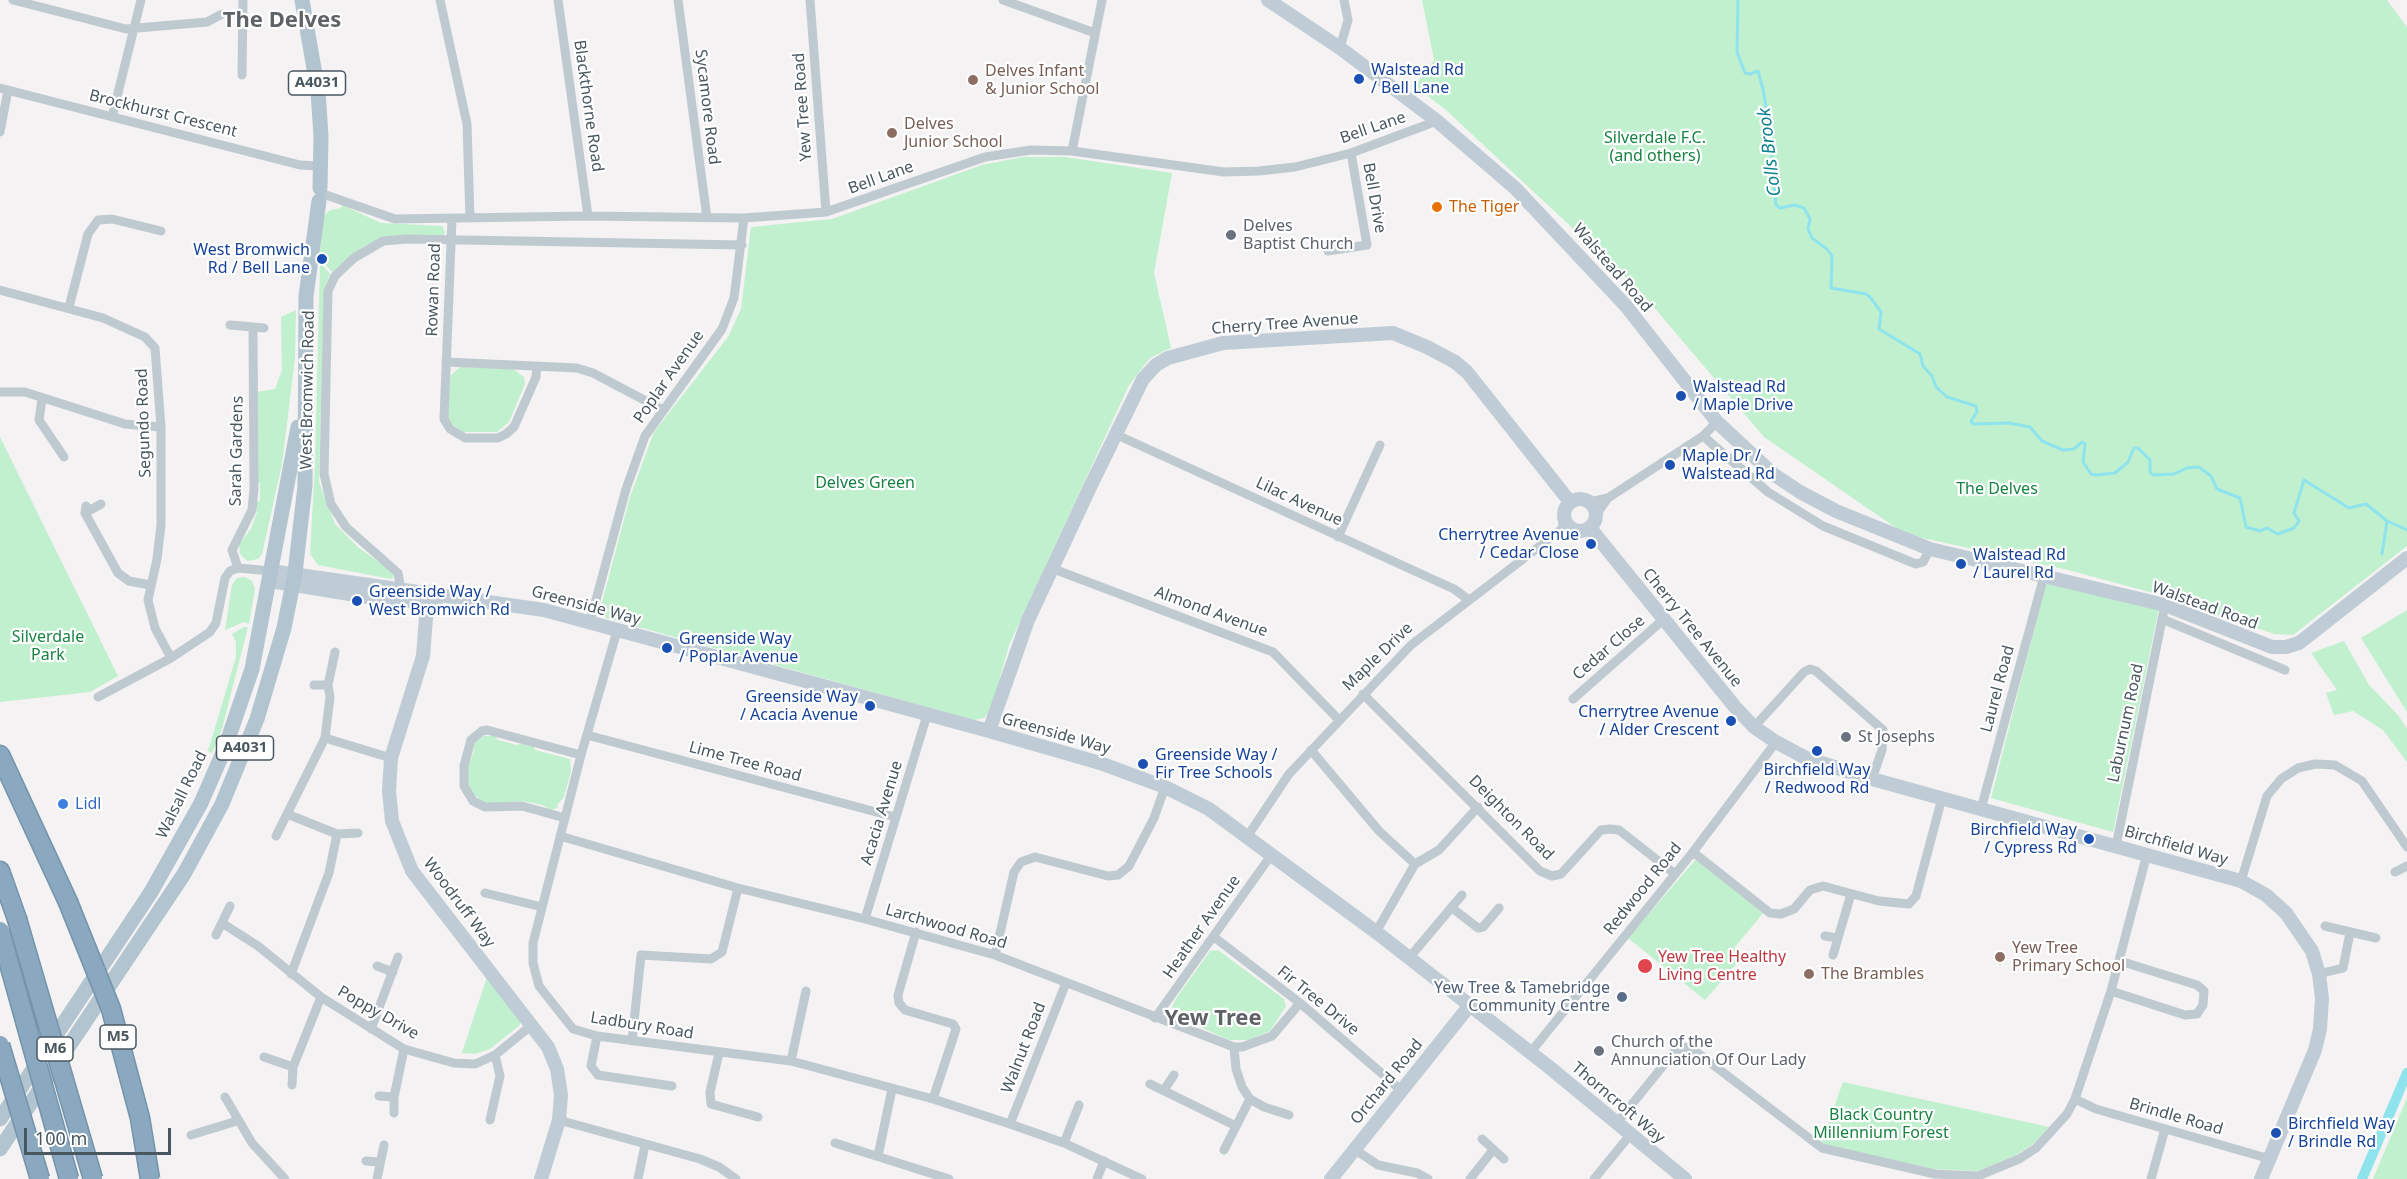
<!DOCTYPE html>
<style>
body{margin:0}
#map{position:relative;width:2407px;height:1179px;overflow:hidden;background:#f4f2f2;font-family:"Noto Sans",sans-serif}
canvas{display:block}
.scale{position:absolute;left:24px;top:1128px;width:147px;height:27px;box-sizing:border-box;border:3px solid #49575f;border-top:0;padding-left:8px;font-size:18px;line-height:21px;white-space:nowrap;color:#49575f;-webkit-text-stroke:4px #fff;paint-order:stroke}
</style>
<div id="map">
<canvas width="2407" height="1179"></canvas>
<div class="scale">100 m</div>
</div>
<script>
const ctx = document.querySelector('canvas').getContext('2d');
ctx.lineJoin = 'round';
function fillPath(path, color) {
  ctx.fillStyle = color;
  ctx.fill(path, 'evenodd');
}
function toPath(rows) {
  const path = new Path2D();
  for (const r of rows) {
    if (r.length === 3) {
      path.moveTo(r[0] + r[2], r[1]);
      path.arc(r[0], r[1], r[2], 0, 2 * Math.PI);
      continue;
    }
    path.moveTo(r[0], r[1]);
    for (let i = 2; i < r.length; i += 2) path.lineTo(r[i], r[i + 1]);
  }
  return path;
}
function stroke(path, color, width, dash) {
  ctx.strokeStyle = color;
  ctx.lineWidth = width;
  ctx.lineCap = dash ? 'butt' : 'round';
  ctx.setLineDash(dash || []);
  ctx.stroke(path);
}
function write(font, color, halo, rows, align = 'center') {
  ctx.font = font + ' "Noto Sans",sans-serif';
  ctx.lineWidth = 4.5;
  ctx.setLineDash([]);
  ctx.textBaseline = 'middle';
  ctx.strokeStyle = halo;
  ctx.fillStyle = color;
  for (const [text, x, y, turn = 0] of rows) {
    ctx.save();
    ctx.translate(x, y);
    ctx.rotate((+turn || 0) * Math.PI / 180);
    ctx.textAlign = isNaN(turn) ? turn : align;
    if (halo) ctx.strokeText(text, 0, 0);
    ctx.fillText(text, 0, 0);
    ctx.restore();
  }
}
fillPath(toPath([
 [1422,0,2387,0,2407,27,2407,546,2293,635,2274,634,2157,594,2068,570,1905,534,1764,437,1641,292,1446,110,1415,86,1434,60],
 [1023,157,1065,157,1172,173,1154,273,1171,348,1150,358,1129,385,1009,645,991,710,984,718,974,720,606,618,601,606,630,497,654,432,728,337,741,309,751,227,832,219,982,165],
 [342,205,381,223,442,226,445,232,443,236,377,240,361,248,332,272,321,260,320,254,322,218,330,210,341,208],
 [320,262,330,274,324,290,319,482,335,524,359,548,392,571,394,576,391,579,318,565,310,554,315,464],
 [296,310,295,358,282,464,262,554,258,559,247,561,240,554,239,544,251,529,257,512,257,502,260,501,260,483,257,483,256,392,275,389,282,370,281,317],
 [460,367,513,369,524,377,525,384,509,422,497,432,463,432,448,421,450,376],
 [0,437,118,676,90,692,0,702],
 [245,577,252,581,255,589,249,624,244,622,225,630,232,585,237,578],
 [2047,579,2159,608,2113,832,1991,798],
 [2407,610,2407,712,2361,638],
 [244,627,248,627,222,729,212,753,208,751,236,657,236,642,232,634],
 [2344,641,2369,685,2398,715,2407,729,2407,762,2383,730,2353,711,2334,715,2326,693,2337,690,2311,653],
 [484,736,495,736,498,740,517,745,523,743,534,746,535,750,570,759,571,771,564,797,557,805,558,808,551,810,542,805,522,801,486,804,473,794,467,783,468,767,474,750,473,743],
 [1697,858,1764,912,1734,948,1738,956,1737,963,1705,1000,1628,938],
 [1218,950,1284,999,1286,1006,1270,1031,1249,1040,1229,1040,1175,1016,1172,1007,1177,997,1210,951],
 [487,977,520,1019,520,1025,490,1049,475,1054,462,1053],
 [1843,1082,2049,1127,2033,1144,2014,1156,1978,1171,1934,1169,1850,1151,1821,1143],
 [2407,1098,2407,1179,2373,1179]
]), '#c1f0ce');
stroke(toPath([
 [1738,0,1737,52,1745,73,1750,74,1758,71,1763,89,1769,123,1776,205,1780,208,1795,205,1804,208,1810,219,1808,229,1812,238,1827,249,1832,256,1831,288,1866,294,1870,297,1881,312,1879,329,1920,354,1923,366,1932,376,1936,387,1947,397,1976,406,1977,412,1971,421,1973,424,2009,423,2030,427,2042,441,2063,450,2074,449,2082,442,2085,444,2083,462,2091,474,2096,475,2115,473,2128,462,2134,448,2138,448,2150,460,2150,472,2153,475,2174,474,2187,468,2199,467,2211,476,2217,489,2240,498,2246,527,2260,531,2267,528,2278,534,2294,528,2299,521,2294,513,2304,480,2349,508,2366,504,2387,521,2407,530],
 [2382,554,2387,521]
]), '#8ee3ed', 3);
stroke(toPath([
 [2362,1179,2407,1073]
]), '#8ee3ed', 10);
const highway = toPath([
 [0,755,68,902],
 [0,871,17,919]
]);
stroke(highway, '#7594ab', 21);
stroke(toPath([
 [13,0,126,29,207,22,222,14],
 [440,0,467,124,470,218],
 [558,0,588,216],
 [678,0,707,218],
 [810,0,826,212],
 [1003,0,1095,33],
 [1340,48,1348,20,1344,0],
 [242,75,243,0],
 [0,88,300,165,319,166],
 [112,117,141,0],
 [0,132,8,90],
 [1072,151,1102,0],
 [326,195,395,219,588,216,744,218,826,212,985,157,1031,150,1072,151,1224,172,1259,171,1295,167,1351,153,1437,121],
 [452,219,444,419,450,429,465,438,498,438,506,434,514,427,536,377,537,366],
 [1328,251,1367,245,1351,153],
 [0,290,103,318,145,337,155,348,161,427,161,525,157,559,148,600,155,628,171,658],
 [69,307,88,234,98,220,112,219,161,231],
 [230,325,264,328],
 [446,362,577,368,593,373,663,410],
 [0,392,25,392,125,424,161,427],
 [42,399,39,420,64,457],
 [1115,434,1454,589,1469,600],
 [1703,436,1768,492,1823,526,1916,564,1923,562,1930,549],
 [1590,502,1608,498,1703,436,1717,422],
 [86,506,85,513,118,573,129,581,150,585],
 [85,513,101,504],
 [1596,515,1608,498],
 [1562,529,1565,515],
 [1338,537,1380,445],
 [238,568,232,550,252,510,254,489,253,328],
 [1051,568,1273,652,1339,720],
 [401,589,398,573,346,527,331,504,324,474,328,291,335,276,354,258,383,241,407,239,742,245],
 [2162,619,2285,670],
 [590,622,626,489,645,436,722,329,734,298,744,218],
 [617,631,581,755,533,943,533,963,539,986,573,1029,597,1036,791,1061,933,1099,1010,1124,1064,1143,1142,1179],
 [314,685,328,685],
 [1363,694,1540,871,1552,876,1561,874,1601,830,1610,829,1619,830,1675,874],
 [98,697,171,658,210,632,216,623,225,578,230,571,238,568,271,571],
 [1573,699,1664,619],
 [1754,727,1804,672,1810,669,1816,671,1883,730,1882,750,1872,779],
 [587,735,895,817],
 [325,738,391,758],
 [1311,750,1379,831,1415,864],
 [1981,809,2044,576],
 [287,814,337,834,358,833],
 [565,818,522,806,485,807,473,801,464,786,464,766,471,740,482,731,487,730,581,755],
 [276,836,325,738,330,697,328,685,335,652],
 [560,836,738,888,865,919,995,955,1234,1047,1242,1047,1272,1036,1300,1003],
 [1247,837,1289,774,1411,645,1562,529,1573,529],
 [2116,846,2165,605],
 [1693,852,1770,913,1781,914,1794,909,1810,890,1823,886,1879,901,1909,904,1916,896,1942,798],
 [2395,872,2407,866],
 [2241,881,2267,796,2281,779,2298,768,2315,764,2335,765,2362,781,2407,847],
 [485,893,542,907],
 [1452,908,1478,928,1483,927,1499,908],
 [865,919,927,715],
 [222,923,258,946,321,997,404,1049,454,1063,475,1064,495,1055,532,1025],
 [2325,926,2376,938],
 [916,932,898,995,899,1003,905,1010,953,1024,956,1029,933,1099],
 [1376,932,1415,864,1439,850,1478,807],
 [216,935,230,906],
 [1825,936,1838,938],
 [1214,937,1300,1003,1401,1090],
 [995,955,1014,872,1021,862,1035,857,1108,876,1118,875,1129,866,1154,818,1165,787],
 [1833,955,1851,894],
 [1409,958,1462,895],
 [377,966,393,972],
 [291,974,329,873,337,834],
 [2319,974,2343,968,2350,933],
 [2111,991,2185,1015,2197,1014,2203,1005,2204,991,2197,985,2120,961],
 [1155,1018,1272,854],
 [371,1029,398,957],
 [597,1036,591,1066,598,1075,672,1086],
 [632,1041,641,955,711,959,722,952,738,888],
 [1234,1047,1236,1069,1242,1087,1250,1099,1264,1107,1289,1115],
 [719,1053,710,1092,711,1104,758,1117],
 [1530,1053,1693,852,1776,742],
 [264,1057,293,1067],
 [791,1061,806,991],
 [1150,1084,1236,1126],
 [292,1085,293,1067,321,997],
 [1164,1090,1174,1075],
 [379,1096,394,1097],
 [225,1097,252,1143,285,1179],
 [2075,1099,2096,1109,2270,1159],
 [394,1113,394,1097,404,1049],
 [490,1120,500,1076,495,1055],
 [559,1120,700,1159,719,1167,736,1179],
 [1010,1124,1066,983],
 [1616,1124,1675,1051,1686,1047,1695,1051,1822,1148,1935,1174,1978,1176,2019,1159,2036,1148,2067,1114,2075,1099,2111,991,2147,854],
 [191,1135,237,1121],
 [1482,1139,1504,1159],
 [835,1143,949,1179],
 [1064,1143,1079,1105],
 [1354,1149,1378,1165,1417,1173,1428,1179],
 [1224,1150,1250,1099],
 [878,1156,892,1089],
 [366,1161,379,1162],
 [377,1179,384,1145],
 [638,1179,645,1145],
 [1097,1179,1104,1161],
 [1470,1179,1493,1150],
 [1594,1179,1630,1135],
 [2151,1179,2165,1129]
]), '#bfcad0', 9);
stroke(toPath([
 [1268,0,1340,48,1437,121,1515,188,1626,306,1717,422,1773,474,1800,492,1836,511,1930,549,2165,605,2272,647,2286,647,2299,643,2407,558],
 [1580,515,16],
 [1590,528,1735,707,1754,727,1776,742,1806,758,1872,779,2241,881,2266,895,2286,913,2312,951,2319,974,2322,998,2320,1029,2315,1050,2261,1179],
 [271,571,544,610,989,731,1100,763,1165,787,1209,809,1376,932,1549,1067,1685,1179],
 [270,581,374,598,436,603],
 [428,593,423,656,391,758,389,791,392,821,412,871,548,1047,557,1069,561,1095,559,1120,541,1179],
 [989,731,1028,620,1091,485,1143,379,1156,365,1168,358,1223,343,1393,333,1427,347,1455,362,1467,372,1570,502],
 [1331,1179,1470,1005]
]), '#bfccd5', 14);
stroke(toPath([
 [302,0,318,91,321,136,320,188],
 [0,1119,151,892,201,803,225,748,252,669,298,427],
 [0,1149,184,874,222,804,257,719,284,628,295,573,305,486,306,296,319,201]
]), '#b2c4d0', 15);
stroke(highway, '#8aa9c0', 18);
const highwayBridge = toPath([
 [68,902,111,1009,140,1118,150,1179],
 [17,919,93,1179],
 [0,931,69,1179],
 [0,1045,40,1179]
]);
stroke(highwayBridge, '#7594ab', 21, []);
stroke(highwayBridge, '#8aa9c0', 18);
for (const [x, y, r, color] of [
 [1359,79,6,"#1a4fb4"],
 [973,80,6,"#8d6e63"],
 [892,133,6,"#8d6e63"],
 [1437,207,6,"#e8710a"],
 [1231,235,6,"#6b7280"],
 [322,259,6,"#1a4fb4"],
 [1681,396,6,"#1a4fb4"],
 [1670,465,6,"#1a4fb4"],
 [1591,544,6,"#1a4fb4"],
 [1961,564,6,"#1a4fb4"],
 [357,601,6,"#1a4fb4"],
 [667,648,6,"#1a4fb4"],
 [870,706,6,"#1a4fb4"],
 [1731,721,6,"#1a4fb4"],
 [1846,737,6,"#6b7280"],
 [1817,751,6,"#1a4fb4"],
 [1143,764,6,"#1a4fb4"],
 [63,804,6,"#3f7fe0"],
 [2089,839,6,"#1a4fb4"],
 [2000,957,6,"#8d6e63"],
 [1645,966,8,"#e0444e"],
 [1809,974,6,"#8d6e63"],
 [1622,997,6,"#5c6f8a"],
 [1599,1051,6,"#6b7280"],
 [2276,1133,6,"#1a4fb4"]
]) {
  const dot = new Path2D();
  dot.arc(x, y, r, 0, 2 * Math.PI);
  ctx.fillStyle = color;
  ctx.fill(dot);
  stroke(dot, '#fff', 2);
}
for (const [x, y, w] of [
 [317,83,57],
 [245,748,57],
 [118,1037,36],
 [55,1049,36]
]) {
  const box = new Path2D();
  box.roundRect(x - w / 2, y - 12, w, 24, 4.5);
  ctx.fillStyle = '#fff';
  ctx.fill(box);
  stroke(box, '#49575f', 1.5);
}
write('bold 15px', '#49575f', null, [
 ["A4031",317,83],
 ["A4031",245,748],
 ["M5",118,1037],
 ["M6",55,1049]
]);
write('16px', '#164399', '#fff', [
 ["Walstead Rd",1371,70],
 ["/ Bell Lane",1371,88],
 ["West Bromwich",310,250,"right"],
 ["Rd / Bell Lane",310,268,"right"],
 ["Walstead Rd",1693,387],
 ["/ Maple Drive",1693,405],
 ["Maple Dr /",1682,456],
 ["Walstead Rd",1682,474],
 ["Cherrytree Avenue",1579,535,"right"],
 ["/ Cedar Close",1579,553,"right"],
 ["Walstead Rd",1973,555],
 ["/ Laurel Rd",1973,573],
 ["Greenside Way /",369,592],
 ["West Bromwich Rd",369,610],
 ["Greenside Way",679,639],
 ["/ Poplar Avenue",679,657],
 ["Greenside Way",858,697,"right"],
 ["/ Acacia Avenue",858,715,"right"],
 ["Cherrytree Avenue",1719,712,"right"],
 ["/ Alder Crescent",1719,730,"right"],
 ["Greenside Way /",1155,755],
 ["Fir Tree Schools",1155,773],
 ["Birchfield Way",1817,770,"center"],
 ["/ Redwood Rd",1817,788,"center"],
 ["Birchfield Way",2077,830,"right"],
 ["/ Cypress Rd",2077,848,"right"],
 ["Birchfield Way",2288,1124],
 ["/ Brindle Rd",2288,1142]
], 'left');
write('16px', '#785e54', '#fff', [
 ["Delves Infant",985,71],
 ["& Junior School",985,89],
 ["Delves",904,124],
 ["Junior School",904,142],
 ["Yew Tree",2012,948],
 ["Primary School",2012,966],
 ["The Brambles",1821,974]
], 'left');
write('16px', '#49575f', '#fff', [
 ["Blackthorne Road",588,106,82],
 ["Sycamore Road",707,107,83],
 ["Yew Tree Road",803,107,-94],
 ["Brockhurst Crescent",163,114,14],
 ["Bell Lane",1373,128,-19],
 ["Bell Lane",881,178,-20],
 ["Bell Drive",1374,198,80],
 ["Walstead Road",1612,268,49],
 ["Rowan Road",434,290,-88],
 ["Cherry Tree Avenue",1285,324,-4],
 ["Poplar Avenue",669,377,-55],
 ["West Bromwich Road",308,390,-89],
 ["Segundo Road",144,423,-92],
 ["Sarah Gardens",237,451,-89],
 ["Lilac Avenue",1299,502,25],
 ["Greenside Way",586,606,15],
 ["Walstead Road",2205,606,20],
 ["Almond Avenue",1211,612,20],
 ["Cherry Tree Avenue",1692,628,51],
 ["Cedar Close",1609,648,-41],
 ["Maple Drive",1378,657,-44],
 ["Laurel Road",1998,689,-75],
 ["Laburnum Road",2126,723,-78],
 ["Greenside Way",1056,734,16],
 ["Lime Tree Road",745,762,15],
 ["Walsall Road",182,795,-64],
 ["Acacia Avenue",882,813,-73],
 ["Deighton Road",1511,818,45],
 ["Birchfield Way",2176,846,16],
 ["Redwood Road",1643,889,-51],
 ["Woodruff Way",459,903,53],
 ["Larchwood Road",946,927,16],
 ["Heather Avenue",1202,927,-55],
 ["Fir Tree Drive",1318,1001,39],
 ["Poppy Drive",378,1013,30],
 ["Ladbury Road",642,1026,9],
 ["Walnut Road",1024,1048,-69],
 ["Orchard Road",1387,1082,-51],
 ["Thorncroft Way",1618,1103,40],
 ["Brindle Road",2176,1117,16]
]);
write('16px', '#188342', '#fff', [
 ["Silverdale F.C.",1655,138],
 ["(and others)",1655,156],
 ["Delves Green",865,483],
 ["The Delves",1997,489],
 ["Silverdale",48,637],
 ["Park",48,655],
 ["Black Country",1881,1115],
 ["Millennium Forest",1881,1133]
]);
write('16px', '#c56008', '#fff', [
 ["The Tiger",1449,207]
], 'left');
write('16px', '#5b616d', '#fff', [
 ["Delves",1243,226],
 ["Baptist Church",1243,244],
 ["St Josephs",1858,737],
 ["Church of the",1611,1042],
 ["Annunciation Of Our Lady",1611,1060]
], 'left');
write('16px', '#366cbe', '#fff', [
 ["Lidl",75,804]
], 'left');
write('16px', '#be3a42', '#fff', [
 ["Yew Tree Healthy",1658,957],
 ["Living Centre",1658,975]
], 'left');
write('16px', '#4e5e75', '#fff', [
 ["Yew Tree & Tamebridge",1610,988],
 ["Community Centre",1610,1006]
], 'right');
write('italic 18px', '#0d828f', '#fff', [
 ["Colls Brook",1770,152,-97]
]);
write('bold 22px', '#5e6366', '#fff', [
 ["The Delves",282,21],
 ["Yew Tree",1213,1019]
]);
</script>
